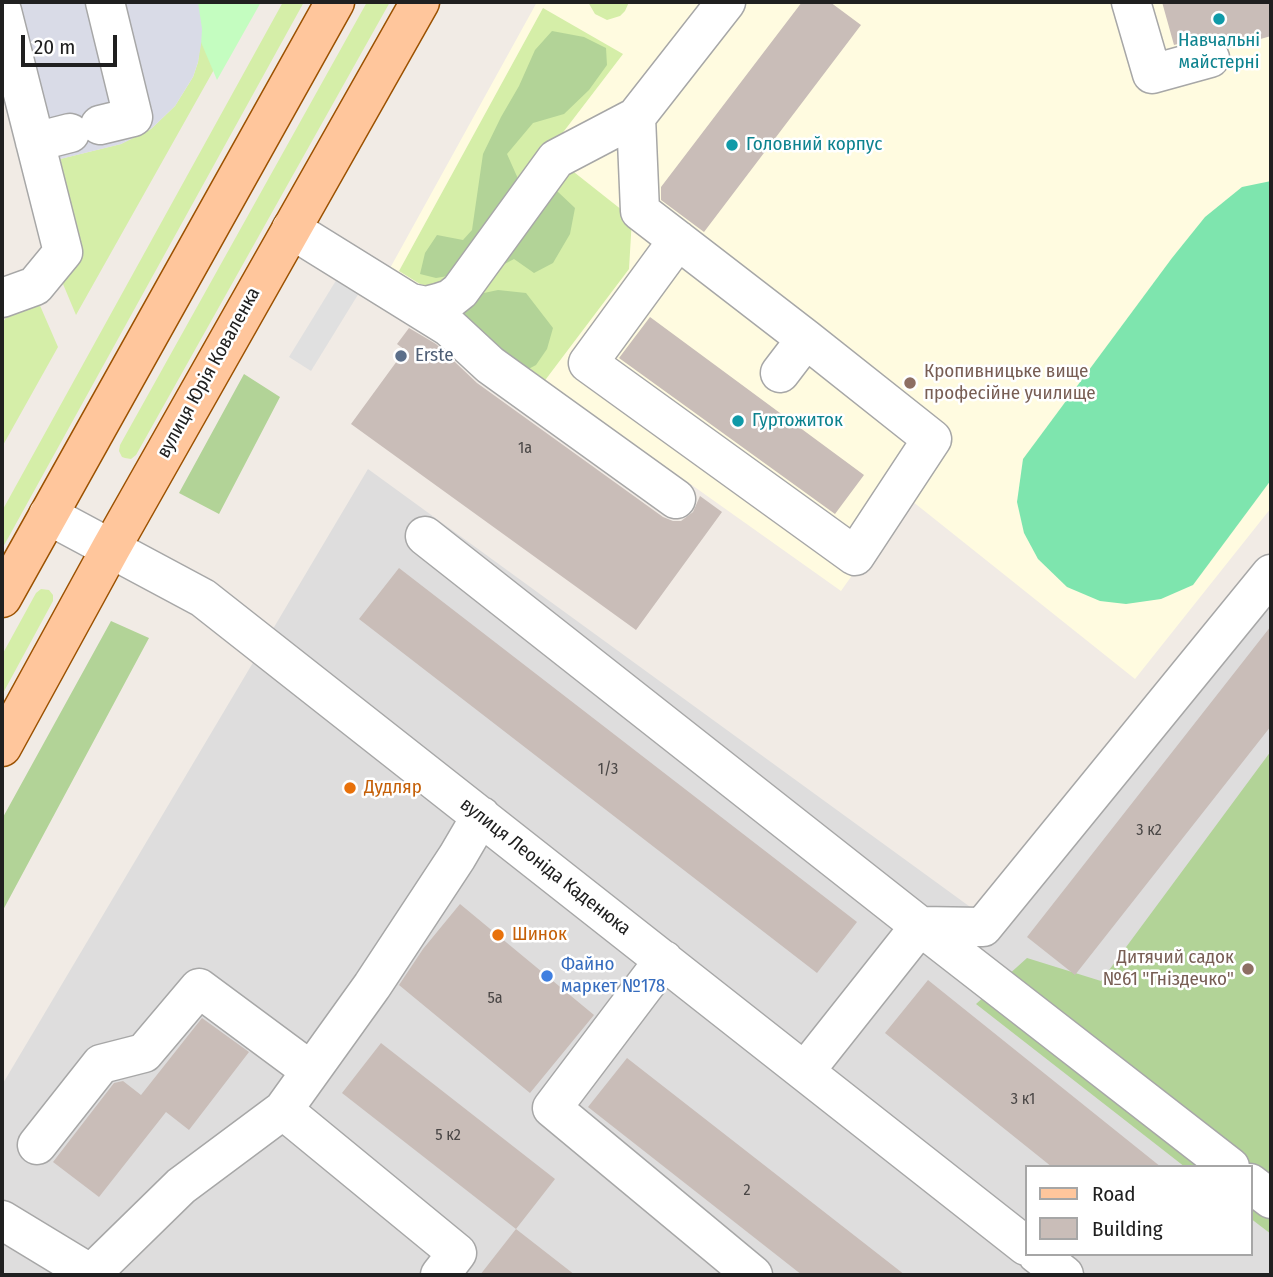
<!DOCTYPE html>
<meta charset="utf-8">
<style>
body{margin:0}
#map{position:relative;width:1273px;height:1277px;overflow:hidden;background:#f1ebe5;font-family:"Fira Sans Condensed",sans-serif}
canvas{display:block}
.frame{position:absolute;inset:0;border:4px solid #202020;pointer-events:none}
.legend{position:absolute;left:1025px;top:1165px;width:228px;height:91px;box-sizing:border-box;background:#fff;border:2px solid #a6a6a6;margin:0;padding:9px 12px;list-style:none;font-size:21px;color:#202020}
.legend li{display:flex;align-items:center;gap:14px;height:35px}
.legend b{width:35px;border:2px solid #a6a6a6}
.scale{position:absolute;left:21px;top:35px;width:96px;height:32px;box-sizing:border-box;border:4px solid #202020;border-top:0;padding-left:9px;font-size:21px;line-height:24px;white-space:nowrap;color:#202020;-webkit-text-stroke:5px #fff;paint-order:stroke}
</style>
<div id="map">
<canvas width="1273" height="1277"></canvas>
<div class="frame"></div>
<ul class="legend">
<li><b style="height:9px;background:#ffc69c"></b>Road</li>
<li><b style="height:19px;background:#c9bdb8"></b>Building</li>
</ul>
<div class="scale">20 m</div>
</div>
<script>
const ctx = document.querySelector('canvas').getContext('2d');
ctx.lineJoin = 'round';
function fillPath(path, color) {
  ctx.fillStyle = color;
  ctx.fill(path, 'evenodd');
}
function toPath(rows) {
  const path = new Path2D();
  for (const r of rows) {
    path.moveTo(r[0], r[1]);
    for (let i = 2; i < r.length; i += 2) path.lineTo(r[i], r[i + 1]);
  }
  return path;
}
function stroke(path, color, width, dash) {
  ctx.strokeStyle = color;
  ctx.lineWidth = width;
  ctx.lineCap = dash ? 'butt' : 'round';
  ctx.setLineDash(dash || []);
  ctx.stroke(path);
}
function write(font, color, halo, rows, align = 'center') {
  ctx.font = font + ' "Fira Sans Condensed",sans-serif';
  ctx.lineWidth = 5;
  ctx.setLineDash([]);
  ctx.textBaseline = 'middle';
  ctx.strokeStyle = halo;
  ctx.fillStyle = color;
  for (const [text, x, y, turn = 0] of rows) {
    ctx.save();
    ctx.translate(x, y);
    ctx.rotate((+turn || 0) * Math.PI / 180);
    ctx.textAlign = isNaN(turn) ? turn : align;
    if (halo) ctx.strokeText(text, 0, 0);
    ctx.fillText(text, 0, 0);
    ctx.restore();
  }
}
fillPath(toPath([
 [368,469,984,917,1271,562,1271,1275,2,1275,2,1085],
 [1026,1167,1250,1167,1250,1254,1026,1254]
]), '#dedddd');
fillPath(toPath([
 [537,2,1271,2,1271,508,1135,679,907,497,841,591,389,270]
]), '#fffbe0');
fillPath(toPath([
 [252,2,76,315,63,284,79,253,56,160,121,144,151,129,175,106,193,77,198,62,202,28],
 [283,2,304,2,2,549,2,511],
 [367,2,390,2,136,455,131,459,125,458,122,457,119,451,120,445],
 [588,2,629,2,625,11,620,16,607,20,595,14],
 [543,8,623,54,548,152,458,277,432,287,420,284,399,271],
 [565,165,632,218,629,269,543,383,455,319],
 [38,301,58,347,2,447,2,323,13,309],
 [41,589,49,590,53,595,53,601,2,695,2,655,36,593]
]), '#d5eea8');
fillPath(toPath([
 [552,31,584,37,606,48,607,65,589,90,564,114,533,123,507,154,519,181,532,187,557,191,575,208,570,234,553,263,534,273,514,259,497,268,436,278,420,274,425,253,437,235,463,240,472,230,483,154,501,117,519,86,535,50],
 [498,290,526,293,553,328,547,349,536,365,521,373,449,313,465,297],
 [244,374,280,397,219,514,179,493],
 [111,621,149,638,2,912,2,819],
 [1271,751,1271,1234,1250,1218,1250,1167,1185,1167,976,1004,1027,958,1101,981]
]), '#b2d397');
fillPath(toPath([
 [184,2,261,2,217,80]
]), '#c4fdc0');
fillPath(toPath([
 [1271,181,1271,480,1193,585,1161,599,1126,604,1100,601,1067,587,1038,559,1024,533,1017,502,1023,459,1172,258,1205,217,1242,187]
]), '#7ee5ae');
fillPath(toPath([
 [340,274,362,288,311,371,289,357]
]), '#e0e0e0');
fillPath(toPath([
 [15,2,198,2,202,29,201,45,198,62,193,77,175,106,151,129,121,144,56,160]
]), '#d9dbe7');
fillPath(toPath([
 [802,2,830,2,861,25,704,232,661,200,661,187],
 [1162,2,1271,2,1271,36,1229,48,1225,42,1215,37,1204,37,1174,45],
 [650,317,864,475,835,514,619,358],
 [409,328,436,344,477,383,663,517,673,521,681,521,693,512,700,496,722,512,636,630,351,424,405,350,397,344],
 [399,568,857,922,817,973,359,619],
 [1271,626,1271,726,1075,975,1027,937],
 [460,904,594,1015,530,1093,399,985,423,949],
 [928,980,1161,1167,1052,1167,885,1033],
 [202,1018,249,1052,189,1130,166,1112,99,1197,53,1162,114,1083,123,1081,141,1095],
 [381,1043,555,1179,516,1229,342,1093],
 [627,1058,905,1275,802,1275,588,1107],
 [516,1229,575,1275,480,1275]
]), '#c9bdb8');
const minor = toPath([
 [1131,2,1152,74,1210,58],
 [2,11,63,252,35,286,2,298],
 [636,117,640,211,705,261,806,339,932,439,855,556,588,363,678,240],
 [100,125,133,117,105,2],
 [35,142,70,133],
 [291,229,449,327,490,365,676,499],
 [411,303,426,306,438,303,450,299,460,291,556,159,636,117,726,2],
 [780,373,806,339],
 [48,515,203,598,1026,1246],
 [425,536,920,926,1230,1167],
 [664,960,552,1108,753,1275],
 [805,1071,920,926,983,927,1271,574],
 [283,1110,457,1253,440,1275],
 [37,1145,101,1064,144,1053,199,988,311,1071],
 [1250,1183,1271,1199],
 [2,1220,91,1274,181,1186,283,1110,372,986,457,857,481,816],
 [1037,1254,1064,1275]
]);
const major = toPath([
 [2,598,335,2],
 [2,747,111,548,420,2]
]);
stroke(minor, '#a7a7a7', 41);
stroke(major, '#9b5100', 41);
stroke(minor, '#fff', 38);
stroke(major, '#ffc69c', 38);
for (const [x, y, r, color] of [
 [1219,19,7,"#0f9aa8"],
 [732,145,7,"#0f9aa8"],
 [401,356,7,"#5c6f8a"],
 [910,383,7,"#8d6e63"],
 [738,421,7,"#0f9aa8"],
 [350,788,7,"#e8710a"],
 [498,935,7,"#e8710a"],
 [1248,969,7,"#8d6e63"],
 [547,976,7,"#3f7fe0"]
]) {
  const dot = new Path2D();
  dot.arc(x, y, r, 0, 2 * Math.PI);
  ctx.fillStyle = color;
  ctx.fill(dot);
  stroke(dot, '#fff', 2.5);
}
write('16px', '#4a4746', null, [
 ["1а",525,449],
 ["1/3",608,770],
 ["3 к2",1149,831],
 ["5а",495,999],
 ["3 к1",1023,1100],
 ["5 к2",448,1136],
 ["2",747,1191]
]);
write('19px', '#0d838f', '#fff', [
 ["Навчальні",1219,41,"center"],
 ["майстерні",1219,63,"center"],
 ["Головний корпус",746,145],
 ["Гуртожиток",752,421]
], 'left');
write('19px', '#4e5e75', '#fff', [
 ["Erste",415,356]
], 'left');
write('19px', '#785e54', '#fff', [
 ["Кропивницьке вище",924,372],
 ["професійне училище",924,394],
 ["Дитячий садок",1234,958,"right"],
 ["№61 \"Гніздечко\"",1234,980,"right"]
], 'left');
write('19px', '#202020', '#fff', [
 ["вулиця Юрія Коваленка",209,373,-61],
 ["вулиця Леоніда Каденюка",545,867,38]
]);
write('19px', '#c56008', '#fff', [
 ["Дудляр",364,788],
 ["Шинок",512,935]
], 'left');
write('19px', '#366cbe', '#fff', [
 ["Файно",561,965],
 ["маркет №178",561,987]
], 'left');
</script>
